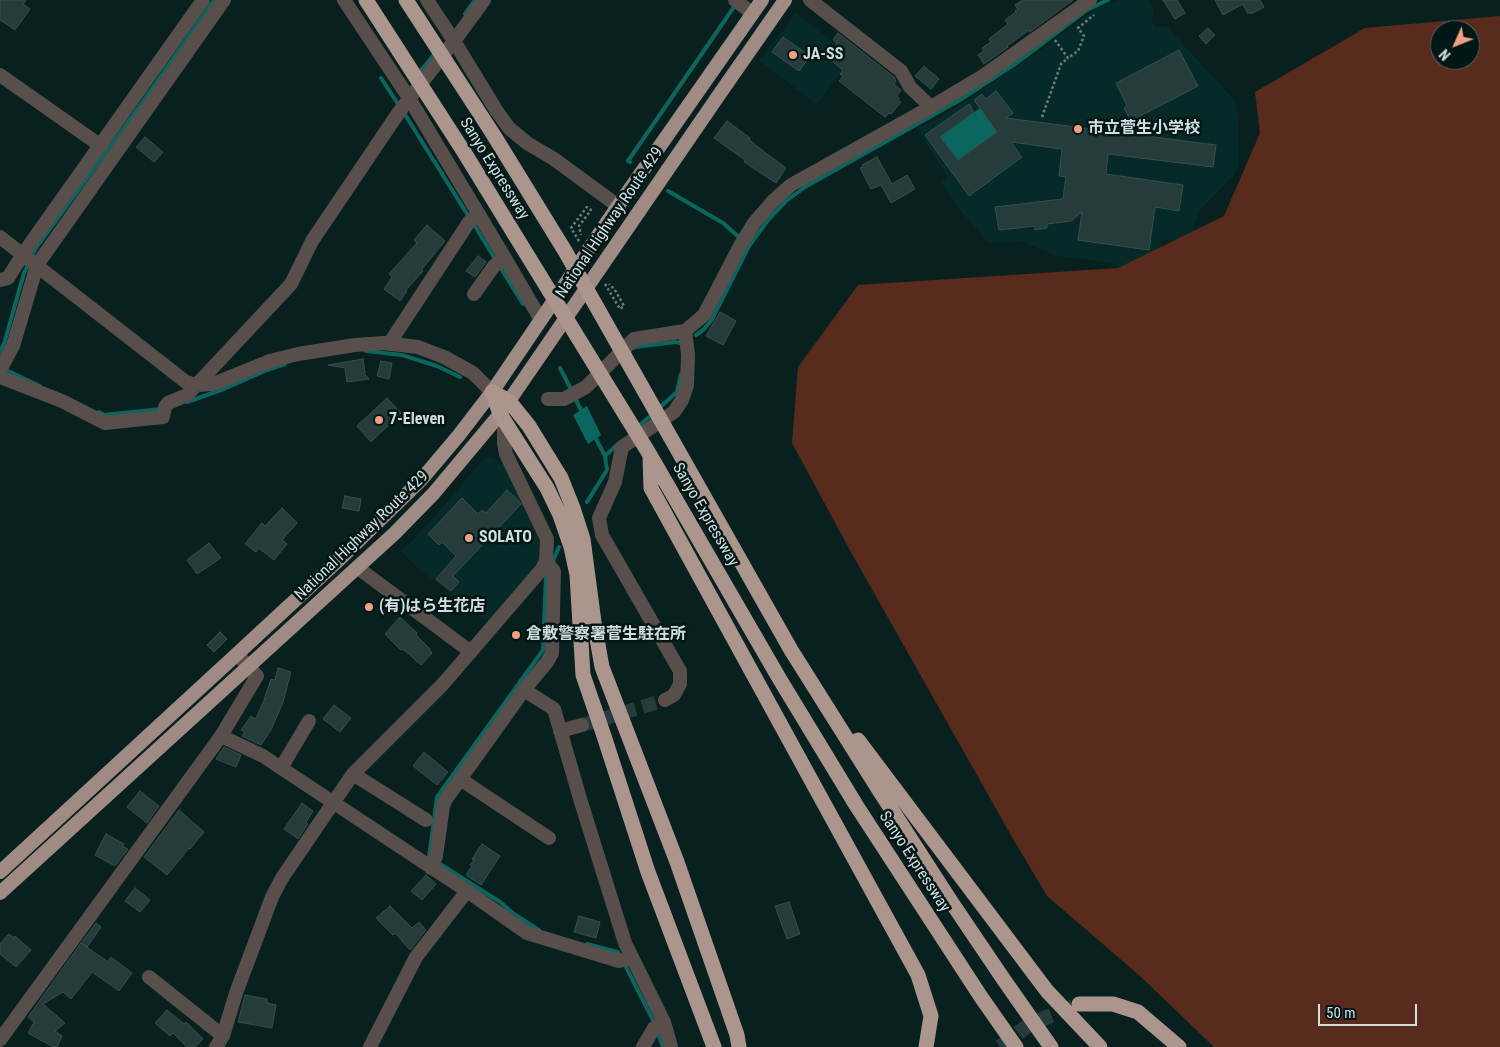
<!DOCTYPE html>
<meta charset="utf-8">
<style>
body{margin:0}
#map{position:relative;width:1500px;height:1047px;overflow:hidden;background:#08201e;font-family:"Roboto Condensed",sans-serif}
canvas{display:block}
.north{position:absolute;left:1430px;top:20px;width:50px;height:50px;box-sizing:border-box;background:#011715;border:1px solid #546765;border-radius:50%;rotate:226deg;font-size:14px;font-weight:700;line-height:20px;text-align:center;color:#d1dedd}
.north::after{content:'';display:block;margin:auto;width:18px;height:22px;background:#f39f84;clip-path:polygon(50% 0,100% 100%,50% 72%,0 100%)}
.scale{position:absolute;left:1318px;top:1004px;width:99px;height:22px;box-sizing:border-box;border:2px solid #d1dedd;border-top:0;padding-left:6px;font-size:15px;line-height:18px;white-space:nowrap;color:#d1dedd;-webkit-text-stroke:4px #011715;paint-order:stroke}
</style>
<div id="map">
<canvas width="1500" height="1047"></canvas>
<div class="north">N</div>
<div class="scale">50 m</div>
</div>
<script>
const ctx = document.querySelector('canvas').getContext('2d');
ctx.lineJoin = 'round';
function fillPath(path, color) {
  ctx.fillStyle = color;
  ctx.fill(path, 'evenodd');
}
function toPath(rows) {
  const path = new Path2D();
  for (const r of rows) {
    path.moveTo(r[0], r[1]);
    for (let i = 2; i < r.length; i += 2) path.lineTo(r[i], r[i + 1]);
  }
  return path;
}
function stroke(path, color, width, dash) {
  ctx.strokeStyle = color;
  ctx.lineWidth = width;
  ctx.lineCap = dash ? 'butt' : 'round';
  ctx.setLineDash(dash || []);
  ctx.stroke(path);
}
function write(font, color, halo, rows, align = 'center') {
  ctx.font = font + ' "Roboto Condensed","Noto Sans JP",sans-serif';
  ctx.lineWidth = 5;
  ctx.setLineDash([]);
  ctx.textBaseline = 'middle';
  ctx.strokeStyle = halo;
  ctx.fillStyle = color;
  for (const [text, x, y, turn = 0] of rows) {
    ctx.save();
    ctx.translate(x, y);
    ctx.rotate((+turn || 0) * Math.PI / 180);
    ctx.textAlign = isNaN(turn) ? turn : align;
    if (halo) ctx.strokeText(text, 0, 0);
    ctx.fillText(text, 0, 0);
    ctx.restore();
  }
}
fillPath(toPath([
 [1119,0,1149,0,1154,13,1151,20,1156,27,1167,27,1231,96,1236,103,1238,115,1239,164,1234,175,1199,211,1190,239,1186,242,1167,240,1163,242,1154,265,1131,269,1108,263,1053,255,1024,242,988,243,961,211,941,182,947,176,917,129,960,105,1044,48,1097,8],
 [796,13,853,57,817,105,760,61],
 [491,457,506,467,539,540,541,561,488,623,417,567,400,550,411,542,443,507,483,459]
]), '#062a27');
fillPath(toPath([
 [1500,16,1500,1047,1214,1047,1140,976,1047,896,1012,837,852,554,792,443,798,367,858,285,1118,268,1224,216,1260,133,1255,92,1365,28],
 [1440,30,1470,30,1470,60,1440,60]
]), '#592b1c');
fillPath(toPath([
 [980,108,997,132,958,160,940,137],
 [587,406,601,435,588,444,573,415]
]), '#0c6660');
stroke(toPath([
 [465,14,475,0],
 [418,74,436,52],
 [381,78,400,107],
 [404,113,469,217],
 [630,162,628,161,736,4],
 [668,191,723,223,740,238],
 [473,223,523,304],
 [696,335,703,330,711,321,749,246,768,220,786,201,805,187,960,100,1018,62,1087,10,1108,0],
 [634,348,636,347,675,342,680,343],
 [366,351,402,355,437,366,460,377],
 [0,352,4,344,24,273,36,248,144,100,214,0],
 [560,368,572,391],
 [6,370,40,386],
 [575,398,583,414],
 [187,402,224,389,267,370,285,364],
 [659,408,677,392,681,374],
 [99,412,104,415,161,409],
 [636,428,654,413],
 [594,435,605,456],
 [587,502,607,470,605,456,618,444],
 [552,563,559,547],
 [431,858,429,857,437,797,543,650,546,576,548,572],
 [437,862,500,902,514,914,539,930],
 [587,944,618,952,621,957],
 [624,963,655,1024],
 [657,1030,663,1047]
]), '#0c6660', 4);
const building = toPath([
 [0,0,26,0,23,4,30,9,15,30,0,20,0,0],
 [1023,0,1073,0,1030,32,1029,30,1007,46,1008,47,984,64,978,55,984,51,982,48,991,42,989,39,1008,24,1005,20,1016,12,1015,11,1018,9,1015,5,1023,0],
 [1163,0,1177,0,1185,13,1175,19,1163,0],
 [1215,0,1260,0,1264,7,1251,14,1250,12,1248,14,1243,4,1223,15,1215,0],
 [1208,28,1215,35,1206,44,1199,36,1208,28],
 [838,33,894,77,896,81,894,84,901,90,897,96,899,98,898,100,901,102,891,114,889,113,885,117,839,81,843,76,840,74,843,70,827,57,837,43,833,40,838,33],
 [783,37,810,56,799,71,772,52,783,37],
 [1179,50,1198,86,1131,121,1124,108,1127,106,1116,83,1179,50],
 [924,66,939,79,931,89,915,76,924,66],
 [996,91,1013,113,1006,118,1216,145,1213,167,1108,154,1106,174,1183,185,1179,211,1155,207,1149,250,1078,240,1082,212,1071,221,1047,224,1047,228,1035,230,1035,226,999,230,995,207,1063,199,1066,177,1059,176,1062,149,1011,142,1022,157,969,196,925,135,969,104,974,112,940,137,958,160,997,132,974,100,982,94,986,99,996,91],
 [727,121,750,138,749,140,754,143,754,144,786,168,776,183,744,162,745,160,714,138,727,121],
 [145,137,163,152,154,162,136,147,145,137],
 [877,157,892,184,907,175,915,189,891,203,881,185,871,189,860,168,863,167,862,165,877,157],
 [427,225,445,241,422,269,423,271,406,290,407,291,400,301,384,289,392,277,389,274,417,243,414,240,427,225],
 [478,256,486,262,475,277,466,271,478,256],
 [720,312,736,321,723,345,706,336,720,312],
 [363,359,365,373,363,373,369,379,347,382,345,368,328,365,363,359],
 [381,361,392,363,389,379,377,376,381,361],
 [387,398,401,413,371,442,357,426,387,398],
 [507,490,518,500,521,504,453,576,459,582,451,591,436,579,456,556,442,542,439,545,428,534,462,498,478,514,482,510,486,513,507,490],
 [345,496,361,499,359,511,342,508,345,496],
 [282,508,297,523,282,540,287,544,274,560,259,548,256,552,245,544,262,523,265,526,282,508],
 [209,543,221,558,197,574,187,560,209,543],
 [400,617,417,633,416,635,430,649,430,650,432,653,421,665,403,649,401,650,385,634,400,617],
 [220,632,227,639,214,652,207,645,220,632],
 [278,668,291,672,283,702,271,730,261,745,242,736,245,732,241,730,251,716,256,719,264,700,271,679,275,680,278,668],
 [334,705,351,718,340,732,323,719,334,705],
 [224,747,241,755,236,767,216,759,224,747],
 [424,752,448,772,437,785,413,766,424,752],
 [140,791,159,806,147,823,127,807,140,791],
 [302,803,313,811,306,822,308,824,298,839,284,829,302,803],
 [179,810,204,832,190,849,189,848,167,875,144,857,179,810],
 [106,834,124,844,122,846,128,849,115,866,95,855,106,834],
 [482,844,500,856,481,885,466,875,472,866,470,865,474,860,472,859,482,844],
 [426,875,436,884,422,900,411,891,426,875],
 [135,888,150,900,140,912,125,901,135,888],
 [789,902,800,934,787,939,775,906,789,902],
 [390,906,412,928,419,922,426,930,410,950,395,933,393,935,376,918,390,906],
 [579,916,600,922,596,938,574,932,579,916],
 [96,923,101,927,87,947,81,943,96,923],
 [9,934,14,938,15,936,31,950,16,967,0,954,0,944,9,934],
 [81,943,108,962,111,957,132,973,119,991,92,972,71,999,63,992,43,1004,65,1023,55,1031,62,1036,57,1047,53,1047,28,1033,34,1022,28,1017,81,943],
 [245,995,267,999,267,1003,276,1005,272,1028,238,1022,245,995],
 [167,1010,184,1024,186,1022,203,1039,195,1047,187,1047,173,1033,170,1036,155,1023,167,1010]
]);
fillPath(building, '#253c3a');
stroke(building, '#37504d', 1);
stroke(toPath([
 [582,725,665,700]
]), '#263c3b', 14, [14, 7]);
stroke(toPath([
 [1000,1047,1030,1024,1075,1006]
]), '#263c3b', 15, [15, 8]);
stroke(toPath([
 [1055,40,1068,58,1078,51,1084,36,1078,28,1094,15],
 [1042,117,1061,64,1068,58],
 [579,241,571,228,587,207,591,210,579,226,581,235],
 [605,284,620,309,624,306,615,290,609,284]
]), '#6c7f7d', 2.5, [2.5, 2.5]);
stroke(toPath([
 [344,0,409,98,505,258,541,320],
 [427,0,454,41,496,110,509,128,527,143,554,159,618,206],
 [735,0,752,13],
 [810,0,901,71,910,87,931,107],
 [0,75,101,146],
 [0,237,186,382,196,385,213,384,270,361,298,354,355,345,384,343,418,347,444,357,473,373,492,392],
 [0,280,8,278,23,254,203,0],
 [474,294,494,266,505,258],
 [389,344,469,222,479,214],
 [0,370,13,346,37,265,224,0],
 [0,377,62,401,105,423,163,417,165,407,168,403,187,395,291,284,312,241,399,112,454,41,484,0],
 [548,399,564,399,586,387,634,339,685,331,704,315,740,246,754,223,773,201,791,185,931,107,983,76,1090,0],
 [358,568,471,652],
 [524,690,547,662,552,653,554,571,546,561],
 [665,700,674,695,680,684,680,671,602,535,599,518,615,482,622,447,674,412,682,400,687,385,688,354,685,331],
 [560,731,582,725],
 [221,736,263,756,467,891,527,933,619,961,632,958],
 [281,768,309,721],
 [353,774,426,820],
 [460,779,549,838],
 [431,868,436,856,443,806,446,799,524,690,554,709,581,802,625,943,664,1022,671,1047],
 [149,977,223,1036],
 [0,1040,221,736,257,676,237,654],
 [216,1047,223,1036,236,993,272,897,282,878,333,803,353,774,443,684,542,569,546,561,547,539,506,454,504,443,504,421],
 [370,1047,416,957,467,891],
 [643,1047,654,1028,664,1022]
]), '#584e4b', 14);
stroke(toPath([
 [0,872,237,654,344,555,421,480,459,435,492,392,618,206,762,0],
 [0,893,395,533,434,493,500,414,721,92,785,0]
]), '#a08b84', 14);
stroke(toPath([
 [366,0,464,152,650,455,779,678,856,805,981,997,1016,1047],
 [406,0,493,134,565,251,791,650,879,790,952,903,1004,980,1051,1047],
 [492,392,509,401,529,426,561,478,573,508,583,539,594,622,602,667,677,862,737,1035,739,1047],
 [492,392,500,414,547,488,560,515,571,547,577,575,583,675,604,736,648,872,714,1047],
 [650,457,651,488,918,975,931,1016,926,1047],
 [858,740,1047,991,1100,1047],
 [1079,1004,1113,1004,1138,1012,1179,1047]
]), '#ac958d', 15);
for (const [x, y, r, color] of [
 [793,55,5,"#f39f84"],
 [1078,129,5,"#f39f84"],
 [379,420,5,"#f39f84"],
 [469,538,5,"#f39f84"],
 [369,607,5,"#f39f84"],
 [516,635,5,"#f39f84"]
]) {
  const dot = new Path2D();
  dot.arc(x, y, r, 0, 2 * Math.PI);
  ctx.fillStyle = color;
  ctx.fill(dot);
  stroke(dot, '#011715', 2);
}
write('bold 16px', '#d1dedd', '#011715', [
 ["JA-SS",803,55],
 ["市立菅生小学校",1088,129],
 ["7-Eleven",389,420],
 ["SOLATO",479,538],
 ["(有)はら生花店",379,607],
 ["倉敷警察署菅生駐在所",526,635]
], 'left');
write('16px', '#d1dedd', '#011715', [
 ["Sanyo Expressway",494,169,58],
 ["National Highway Route 429",610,223,-56],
 ["Sanyo Expressway",705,515,60],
 ["National Highway Route 429",362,536,-44],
 ["Sanyo Expressway",914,862,57]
]);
</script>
